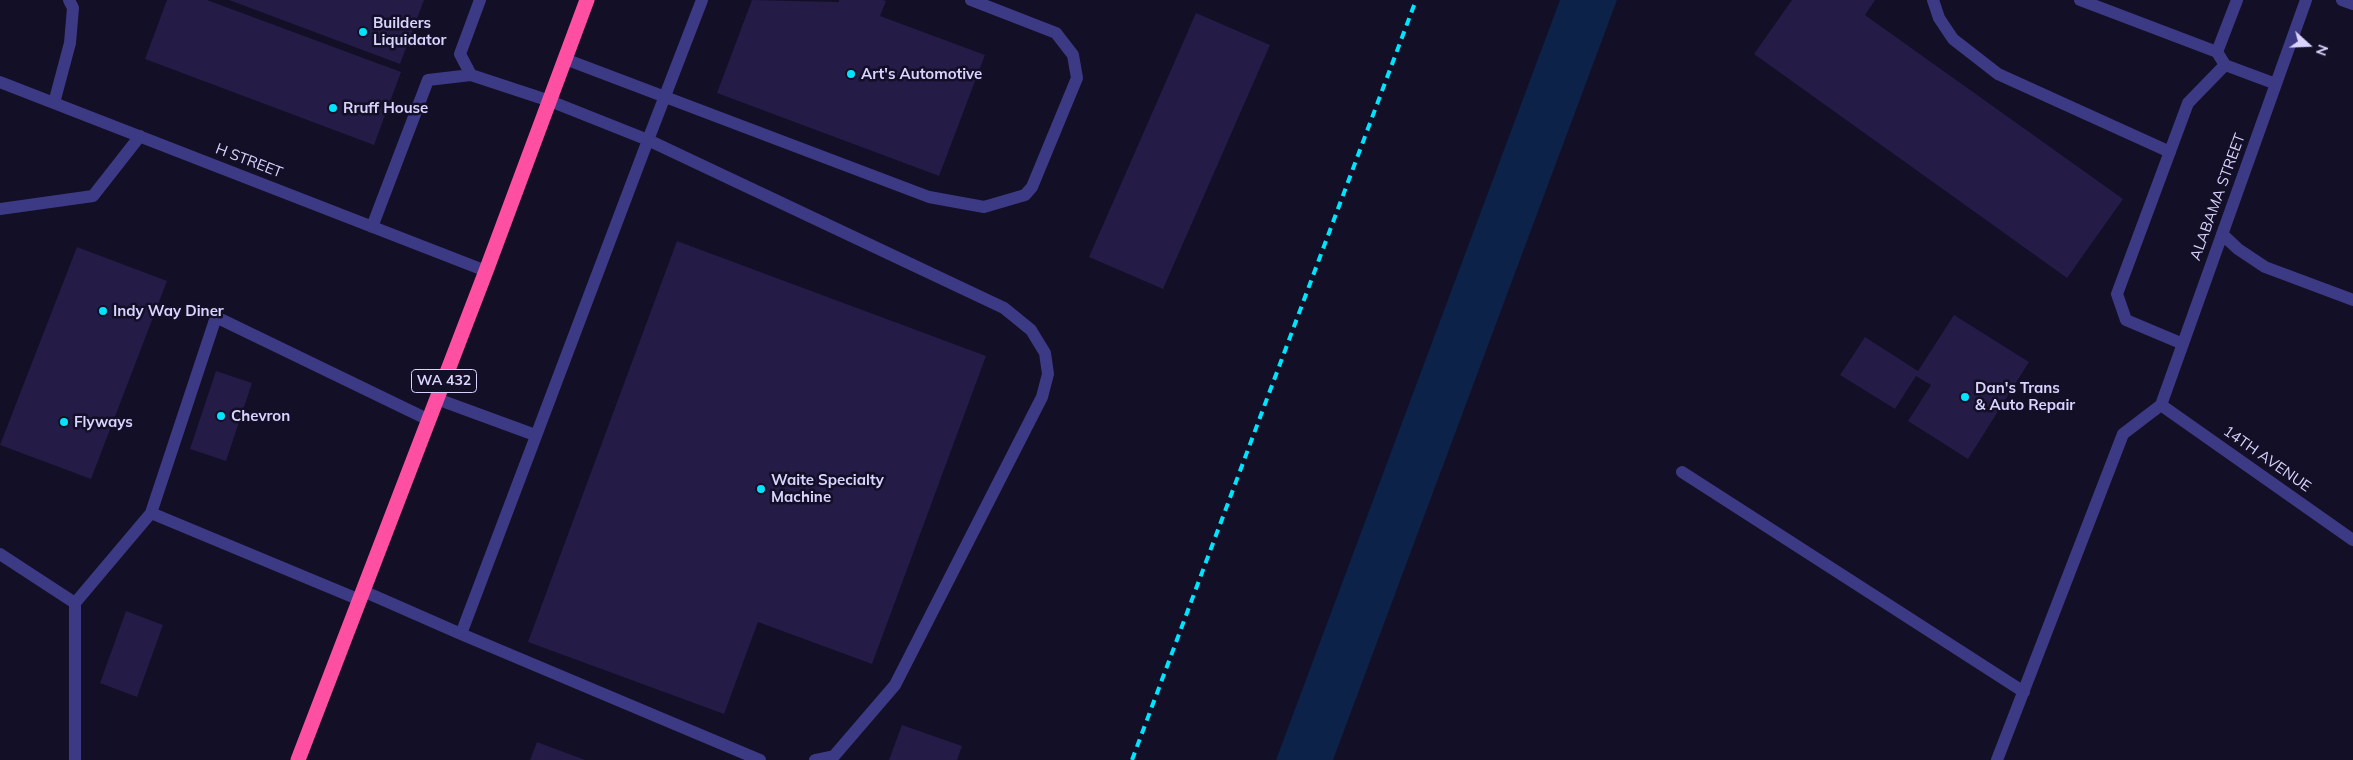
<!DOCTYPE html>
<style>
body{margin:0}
#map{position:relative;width:2353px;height:760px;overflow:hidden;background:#130f26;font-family:Mulish,sans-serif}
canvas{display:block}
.north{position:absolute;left:2283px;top:20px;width:50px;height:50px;-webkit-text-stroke:4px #130f26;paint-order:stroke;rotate:110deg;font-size:14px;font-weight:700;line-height:20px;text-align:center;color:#d9d4ff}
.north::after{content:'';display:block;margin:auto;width:18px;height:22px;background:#d9d4ff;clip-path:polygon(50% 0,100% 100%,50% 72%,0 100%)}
</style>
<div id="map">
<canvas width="2353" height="760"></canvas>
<div class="north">N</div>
</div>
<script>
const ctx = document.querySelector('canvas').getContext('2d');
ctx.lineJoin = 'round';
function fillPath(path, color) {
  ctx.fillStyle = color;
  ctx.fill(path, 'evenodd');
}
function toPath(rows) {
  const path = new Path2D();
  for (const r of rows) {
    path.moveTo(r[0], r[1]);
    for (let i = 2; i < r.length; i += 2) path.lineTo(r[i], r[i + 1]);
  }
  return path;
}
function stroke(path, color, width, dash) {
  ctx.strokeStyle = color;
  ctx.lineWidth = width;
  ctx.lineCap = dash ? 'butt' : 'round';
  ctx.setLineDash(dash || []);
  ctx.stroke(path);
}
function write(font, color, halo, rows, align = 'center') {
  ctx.font = font + ' Mulish,sans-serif';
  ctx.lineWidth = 5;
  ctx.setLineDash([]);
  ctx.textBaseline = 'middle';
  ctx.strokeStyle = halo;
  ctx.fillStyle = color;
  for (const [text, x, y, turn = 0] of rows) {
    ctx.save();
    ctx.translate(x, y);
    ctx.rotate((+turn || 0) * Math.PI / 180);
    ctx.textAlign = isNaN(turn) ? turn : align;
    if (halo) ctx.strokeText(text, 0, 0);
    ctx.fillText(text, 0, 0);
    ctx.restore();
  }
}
fillPath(toPath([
 [1560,0,1617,0,1333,760,1276,760]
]), '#0c2248');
fillPath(toPath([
 [167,0,207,0,401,72,374,145,145,59],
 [229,0,424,0,400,64],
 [752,0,839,2,839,0,883,0,886,1,880,16,985,55,939,176,717,93],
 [1792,0,1875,0,1865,15,2123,199,2067,278,1754,54],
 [1196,13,1270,45,1163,289,1089,257],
 [677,241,986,356,872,664,758,622,724,714,528,642],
 [77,247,167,281,91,479,0,445],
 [1954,315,2029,362,1968,459,1908,421,1931,385,1916,376,1895,409,1840,375,1865,337,1918,371],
 [216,371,252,383,226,461,190,449],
 [126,611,163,625,137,697,100,683],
 [902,725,962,746,957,760,889,760],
 [537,742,585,760,530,760]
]), '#241b47');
stroke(toPath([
 [702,0,648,140,1004,308,1031,330,1045,353,1048,374,1042,397,895,685,834,756,815,760],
 [1933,0,1939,18,1953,39,1998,74,2170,152],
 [2080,0,2217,52],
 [2237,0,2217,52,2225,65,2276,84],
 [2342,0,2353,4],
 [565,59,929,197,984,207,1025,195,1032,187,1077,78,1073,55,1056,33,971,0],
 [0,82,486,271],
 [54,103,70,43,73,8,69,0],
 [0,209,93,196,140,136],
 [372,227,428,80,471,75],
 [2222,234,2238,249,2265,267,2353,300],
 [2183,344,2126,320,2117,294,2188,103,2225,65],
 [437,399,535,435],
 [2161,405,2306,0],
 [2161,405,2353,540],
 [1682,472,2024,692],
 [151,513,360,600],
 [0,554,75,603,75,760],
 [363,591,461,634,648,140,550,101,471,75,460,54,480,0],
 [75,603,151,513,216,317,429,420],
 [461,634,760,760],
 [1997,760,2123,434,2161,405]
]), '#3d3a85', 12);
stroke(toPath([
 [298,760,486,271,587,0]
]), '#ff4fa3', 15);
stroke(toPath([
 [1132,760,1416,0]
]), '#00e5ff', 4, [8, 6]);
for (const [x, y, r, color] of [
 [363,32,5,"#00e5ff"],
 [851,74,5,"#00e5ff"],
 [333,108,5,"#00e5ff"],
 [103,311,5,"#00e5ff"],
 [1965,397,5,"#00e5ff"],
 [221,416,5,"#00e5ff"],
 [64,422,5,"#00e5ff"],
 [761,489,5,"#00e5ff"]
]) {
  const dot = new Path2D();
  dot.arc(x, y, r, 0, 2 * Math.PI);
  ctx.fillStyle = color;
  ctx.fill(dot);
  stroke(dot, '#130f26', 2);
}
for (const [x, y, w] of [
 [444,381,65]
]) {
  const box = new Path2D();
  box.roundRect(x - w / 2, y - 11.5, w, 23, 4);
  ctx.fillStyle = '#130f26';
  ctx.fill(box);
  stroke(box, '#d9d4ff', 1);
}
write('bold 14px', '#d9d4ff', null, [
 ["WA 432",444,381]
]);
write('bold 15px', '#d9d4ff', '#130f26', [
 ["Builders",373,23],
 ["Liquidator",373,40],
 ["Art's Automotive",861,74],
 ["Rruff House",343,108],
 ["Indy Way Diner",113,311],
 ["Dan's Trans",1975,388],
 ["& Auto Repair",1975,405],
 ["Chevron",231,416],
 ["Flyways",74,422],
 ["Waite Specialty",771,480],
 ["Machine",771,497]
], 'left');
write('15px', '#d9d4ff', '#130f26', [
 ["H STREET",249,161,21],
 ["ALABAMA STREET",2218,197,-70],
 ["14TH AVENUE",2267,459,35]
]);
</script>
